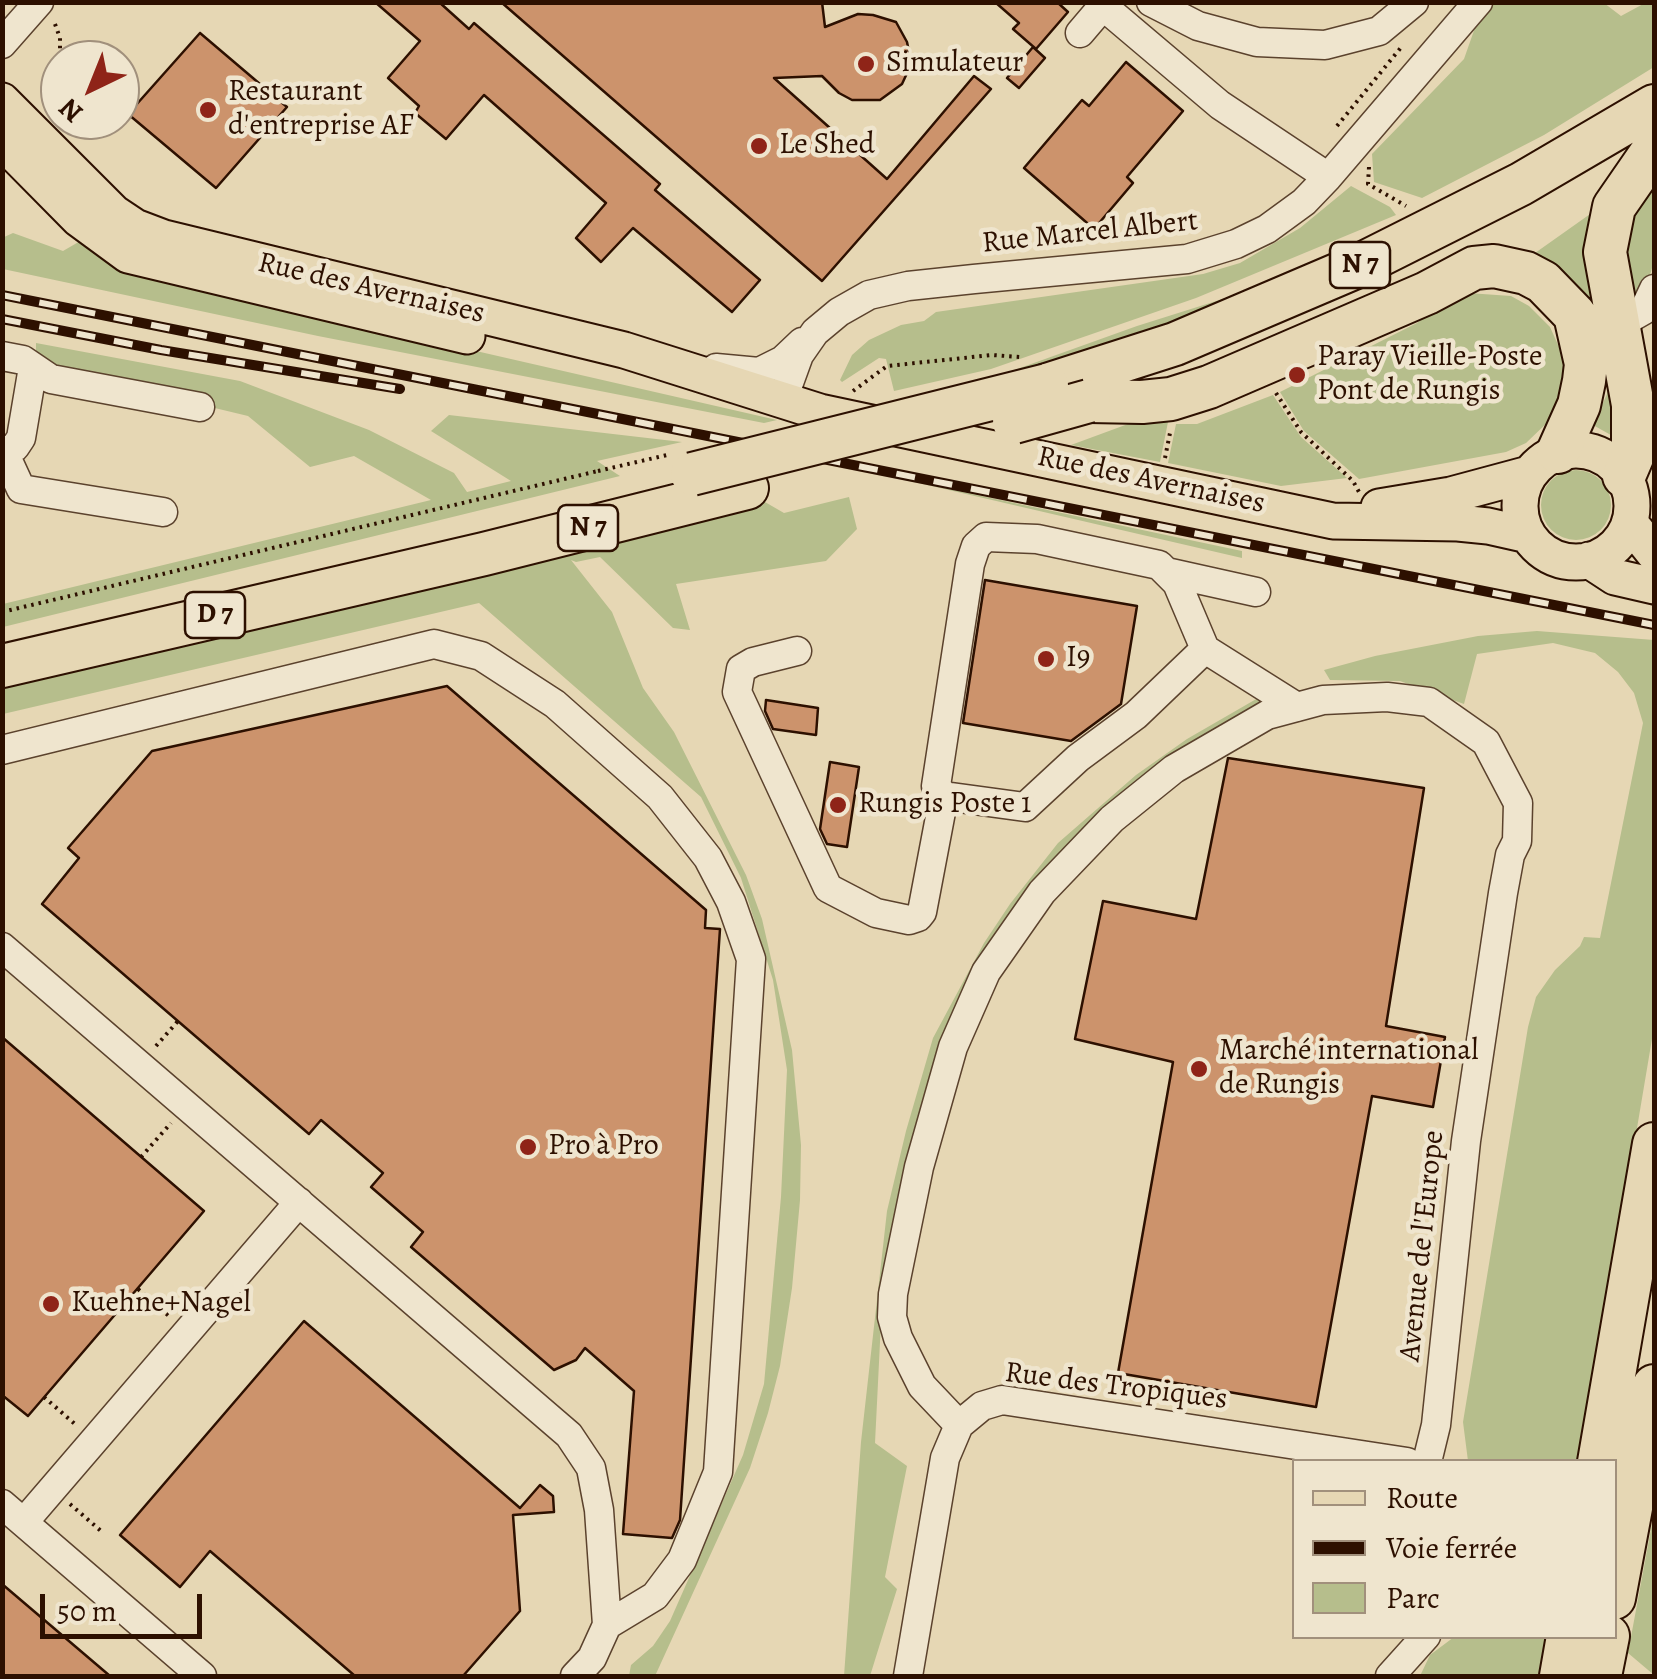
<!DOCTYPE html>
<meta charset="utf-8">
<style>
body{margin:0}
#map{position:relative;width:1657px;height:1679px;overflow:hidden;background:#e6d7b4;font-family:Alegreya,serif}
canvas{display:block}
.frame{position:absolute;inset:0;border:5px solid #2d1000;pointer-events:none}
.legend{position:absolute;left:1292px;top:1459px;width:325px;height:180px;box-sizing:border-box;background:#efe5ce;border:2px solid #a1907c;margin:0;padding:12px 18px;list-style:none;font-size:30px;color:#2d1000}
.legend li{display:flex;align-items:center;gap:20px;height:50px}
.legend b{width:50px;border:2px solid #a1907c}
.north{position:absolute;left:40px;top:40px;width:100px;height:100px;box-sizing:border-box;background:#efe5ce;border:2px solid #a1907c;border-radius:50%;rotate:223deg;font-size:28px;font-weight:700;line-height:40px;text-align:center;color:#2d1000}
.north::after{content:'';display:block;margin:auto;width:35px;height:45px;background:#8f2418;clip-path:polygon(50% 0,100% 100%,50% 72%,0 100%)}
.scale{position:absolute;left:40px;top:1594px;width:162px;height:45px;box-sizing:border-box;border:5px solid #2d1000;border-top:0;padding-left:12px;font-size:30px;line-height:35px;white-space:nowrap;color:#2d1000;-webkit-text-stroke:8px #efe5ce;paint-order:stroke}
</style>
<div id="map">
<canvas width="1657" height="1679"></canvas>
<div class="frame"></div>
<ul class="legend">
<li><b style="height:12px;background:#e6d7b4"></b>Route</li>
<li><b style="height:12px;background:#2d1000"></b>Voie ferrée</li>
<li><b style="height:28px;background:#b6be8c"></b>Parc</li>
</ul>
<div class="north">N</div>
<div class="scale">50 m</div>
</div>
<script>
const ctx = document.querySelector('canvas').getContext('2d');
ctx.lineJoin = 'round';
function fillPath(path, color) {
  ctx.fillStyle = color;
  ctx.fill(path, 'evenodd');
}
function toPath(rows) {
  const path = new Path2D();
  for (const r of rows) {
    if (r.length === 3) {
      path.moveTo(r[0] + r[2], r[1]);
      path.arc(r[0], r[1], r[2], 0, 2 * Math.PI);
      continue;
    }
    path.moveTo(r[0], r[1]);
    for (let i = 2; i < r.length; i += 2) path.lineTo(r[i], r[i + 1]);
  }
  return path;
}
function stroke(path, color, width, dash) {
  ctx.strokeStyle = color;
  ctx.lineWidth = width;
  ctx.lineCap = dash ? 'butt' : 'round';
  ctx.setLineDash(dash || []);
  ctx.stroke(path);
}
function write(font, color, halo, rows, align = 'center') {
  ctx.font = font + ' Alegreya,serif';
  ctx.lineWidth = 9;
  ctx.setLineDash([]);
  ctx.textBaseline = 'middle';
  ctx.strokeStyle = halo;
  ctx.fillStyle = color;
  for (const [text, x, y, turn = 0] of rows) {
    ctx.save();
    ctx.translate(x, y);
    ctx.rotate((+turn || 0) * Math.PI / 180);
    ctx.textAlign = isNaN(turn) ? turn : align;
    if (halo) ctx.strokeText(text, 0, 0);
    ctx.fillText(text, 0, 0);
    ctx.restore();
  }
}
fillPath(toPath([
 [1494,3,1604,3,1621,16,1645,3,1654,3,1654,67,1544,135,1422,198,1374,182,1372,154,1464,59,1477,22],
 [1654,82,1654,95,1483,192,1174,322,929,407,967,387,1137,326,1248,291,1398,225,1583,127],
 [1654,169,1654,261,1643,300,1637,308,1616,221],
 [1351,186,1390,207,1396,215,1196,298,991,369,894,391,886,359,879,358,842,382,840,380,852,355,869,340,901,325,924,321,936,312,1203,274,1240,263,1300,228],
 [1593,212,1618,439,1593,425,1607,394,1609,360,1528,258],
 [13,233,63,251,82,240,319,315,777,420,764,423,318,336,3,269,2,238],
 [1468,293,1511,296,1529,306,1550,327,1564,358,1566,376,1563,392,1551,419,1526,443,1506,452,1359,479,1304,431,1280,392,1417,323,1433,309],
 [36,343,240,381,369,430,454,473,467,492,511,481,431,431,449,415,682,442,597,461,620,476,3,627,3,604,431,500,354,456,310,467,248,416,36,365],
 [1273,395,1301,437,1347,478,1281,486,1168,463,1176,424,1197,424],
 [1135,417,1169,417,1160,462,1071,445,1128,424],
 [1576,505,35],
 [910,481,1242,551,1242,558],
 [849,497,857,529,826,561,676,584,690,630,673,628,600,557,576,562,571,560,612,612,643,688,674,732,746,875,762,919,792,1050,801,1145,800,1200,792,1288,780,1366,768,1413,750,1468,655,1676,629,1676,631,1665,653,1646,670,1621,743,1455,764,1384,781,1197,787,1070,773,980,741,878,701,797,479,603,3,714,2,681,758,498,784,513],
 [1537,631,1654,640,1654,1027,1581,1461,1468,1461,1463,1422,1528,1027,1536,997,1555,970,1580,946,1584,937,1600,938,1643,723,1634,693,1618,672,1595,653,1553,643,1477,654,1464,704,1400,681,1330,680,1324,670,1375,656,1478,636],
 [1258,698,1266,705,1194,744,971,977,938,1047,916,1123,881,1322,875,1443,907,1466,885,1577,897,1589,870,1676,844,1676,861,1442,887,1211,906,1131,933,1038,984,943,1010,904,1058,843,1136,775,1187,739],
 [1654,1513,1654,1675,1628,1653],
 [1454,1637,1549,1637,1542,1676,1420,1676,1430,1655]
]), '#b6be8c');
const building = toPath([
 [375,2,439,2,469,29,474,23,660,184,655,190,760,280,732,312,633,228,601,262,576,238,606,203,484,95,446,139,415,113,419,106,388,78,420,41,375,2],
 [501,2,822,2,825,27,858,14,873,15,896,22,907,42,910,57,908,71,902,84,880,100,852,100,839,93,822,76,774,78,887,179,974,76,991,89,822,281,501,2],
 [995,2,1057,2,1068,12,1036,49,1013,29,1019,23,995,2],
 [200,33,287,107,216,188,128,114,200,33],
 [1033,47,1045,58,1019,88,1007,78,1033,47],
 [1126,62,1183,111,1127,177,1133,183,1094,229,1024,168,1082,100,1089,106,1126,62],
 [985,580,1137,606,1121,704,1071,741,963,723,985,580],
 [447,686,706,910,705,928,720,929,680,1520,672,1538,623,1534,634,1391,585,1348,576,1360,554,1370,411,1247,423,1232,371,1187,383,1173,321,1120,309,1134,42,904,79,858,68,848,152,751,447,686],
 [766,700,818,708,816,735,773,729,765,711,766,700],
 [1228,758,1424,788,1386,1026,1445,1037,1433,1107,1372,1096,1316,1407,1118,1373,1173,1062,1075,1039,1103,901,1196,919,1228,758],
 [830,762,859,767,847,847,827,844,820,829,830,762],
 [2,1037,204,1211,28,1416,2,1395,2,1037],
 [304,1321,520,1508,540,1485,553,1496,554,1512,513,1515,520,1611,463,1676,355,1676,210,1551,180,1587,120,1535,304,1321],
 [2,1584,110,1676,2,1676,2,1584]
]);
fillPath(building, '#cc936c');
stroke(building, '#2d1000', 2.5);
const minor = toPath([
 [1151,2,1198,26,1257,42,1325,45,1379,31,1414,2],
 [1080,33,1103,6,1220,105,1328,177],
 [2,44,39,2],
 [1616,318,1630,318,1644,310,1654,289],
 [2,356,23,360,51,379,200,407],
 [716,368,759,372,783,360,802,342],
 [782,402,799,355,815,332,839,312,869,295,908,286,974,279,1187,259,1236,244,1267,229,1304,202,1328,177,1478,2],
 [4,452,21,489,163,512],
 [2,453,15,447,21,438,33,367],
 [1166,572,1256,592],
 [1205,649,1136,715,1078,758,1025,807,944,796,936,786,970,564,976,546,986,537,1037,539,1159,565,1177,583,1205,649,1297,707],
 [797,651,753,662,741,669,737,692,828,888,876,913,909,920,918,917,922,912,944,796],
 [2,750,434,644,481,656,555,704,660,797,708,858,731,902,751,959,718,1472,682,1560,655,1596,607,1625],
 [2,947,569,1435,591,1468,599,1510,607,1625,592,1658,575,1676],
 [959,1425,922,1386,898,1338,892,1317,893,1294,919,1167,953,1047,986,972,1042,892,1112,819,1174,769,1267,715,1323,700,1387,697,1429,702,1486,742,1518,803,1517,841,1510,855,1503,893,1466,1141,1436,1425,1427,1462],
 [2,1504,202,1676],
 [24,1522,299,1202],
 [908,1676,945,1458,959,1425,982,1406,1002,1400,1407,1462],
 [1390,1676,1426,1636]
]);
const major = toPath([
 [2,101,114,213,135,227,164,238,624,350,820,412,1333,521,1458,523,1488,526,1528,535],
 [2,141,79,219,128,255,467,336],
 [1576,506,56],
 [1379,507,1451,495,1529,474],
 [1630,523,1654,553],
 [1589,560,1615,577,1654,586]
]);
const highway = toPath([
 [1047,385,1175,344,1358,266,1521,184,1654,106],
 [1089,401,1142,402,1171,399,1209,387,1427,293,1474,268,1494,266,1526,273,1543,282,1575,315,1586,364,1584,381,1579,405,1558,452],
 [1624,476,1633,455,1633,405,1605,252,1614,207,1654,149],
 [2,666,484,554,747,488],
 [1599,1462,1654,1144],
 [1614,1598,1654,1386],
 [1561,1676,1568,1636],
 [1600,1676,1608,1636]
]);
stroke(minor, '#5b422d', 31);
stroke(major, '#2d1000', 39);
stroke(highway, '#2d1000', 46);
stroke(toPath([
 [55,24,60,38,60,100],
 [1337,126,1403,45],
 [1369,167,1368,184,1406,206],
 [853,391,887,366,992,355,1020,357],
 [1276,393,1301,432,1353,481,1359,492],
 [1165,458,1170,433],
 [2,612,598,471],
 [156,1046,178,1021],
 [141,1157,171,1123],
 [138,1289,169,1316],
 [44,1397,76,1425],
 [70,1504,101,1531]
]), '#2d1000', 4, [2.5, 5]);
stroke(minor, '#efe5ce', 28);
stroke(major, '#e6d7b4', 35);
stroke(highway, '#e6d7b4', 42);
const rail = toPath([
 [2,295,1654,625],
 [2,319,161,350,400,389]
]);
stroke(rail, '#2d1000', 10);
stroke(rail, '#efe5ce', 6, [19]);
const highwayBridge = toPath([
 [1014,422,1089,401],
 [692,474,1047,385]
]);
stroke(highwayBridge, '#2d1000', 46, []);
stroke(toPath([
 [598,471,667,455]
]), '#2d1000', 4, [2.5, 5]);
stroke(highwayBridge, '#e6d7b4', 42);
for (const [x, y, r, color] of [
 [866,64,10,"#8f2418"],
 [208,110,10,"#8f2418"],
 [759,146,10,"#8f2418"],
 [1297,375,10,"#8f2418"],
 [1046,659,10,"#8f2418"],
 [838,805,10,"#8f2418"],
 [1199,1069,10,"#8f2418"],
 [528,1147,10,"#8f2418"],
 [51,1304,10,"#8f2418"]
]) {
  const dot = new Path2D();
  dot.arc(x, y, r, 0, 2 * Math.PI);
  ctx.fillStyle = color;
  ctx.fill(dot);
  stroke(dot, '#efe5ce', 4);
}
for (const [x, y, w] of [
 [1360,265,60],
 [588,528,60],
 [215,615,60]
]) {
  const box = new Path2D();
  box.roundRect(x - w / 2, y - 23, w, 46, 8);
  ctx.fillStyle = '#efe5ce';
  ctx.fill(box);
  stroke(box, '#2d1000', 2.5);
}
write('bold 28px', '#2d1000', null, [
 ["N 7",1360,265],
 ["N 7",588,528],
 ["D 7",215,615]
]);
write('30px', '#2d1000', '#efe5ce', [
 ["Simulateur",886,64],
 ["Restaurant",228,93],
 ["d'entreprise AF",228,127],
 ["Le Shed",779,146],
 ["Paray Vieille-Poste",1317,358],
 ["Pont de Rungis",1317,392],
 ["I9",1066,659],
 ["Rungis Poste 1",858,805],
 ["Marché international",1219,1052],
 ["de Rungis",1219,1086],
 ["Pro à Pro",548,1147],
 ["Kuehne+Nagel",71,1304]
], 'left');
write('30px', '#2d1000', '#efe5ce', [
 ["Rue Marcel Albert",1090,233,-6],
 ["Rue des Avernaises",371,289,13],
 ["Rue des Avernaises",1151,481,12],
 ["Avenue de l'Europe",1423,1246,-84],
 ["Rue des Tropiques",1116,1387,7]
]);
</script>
